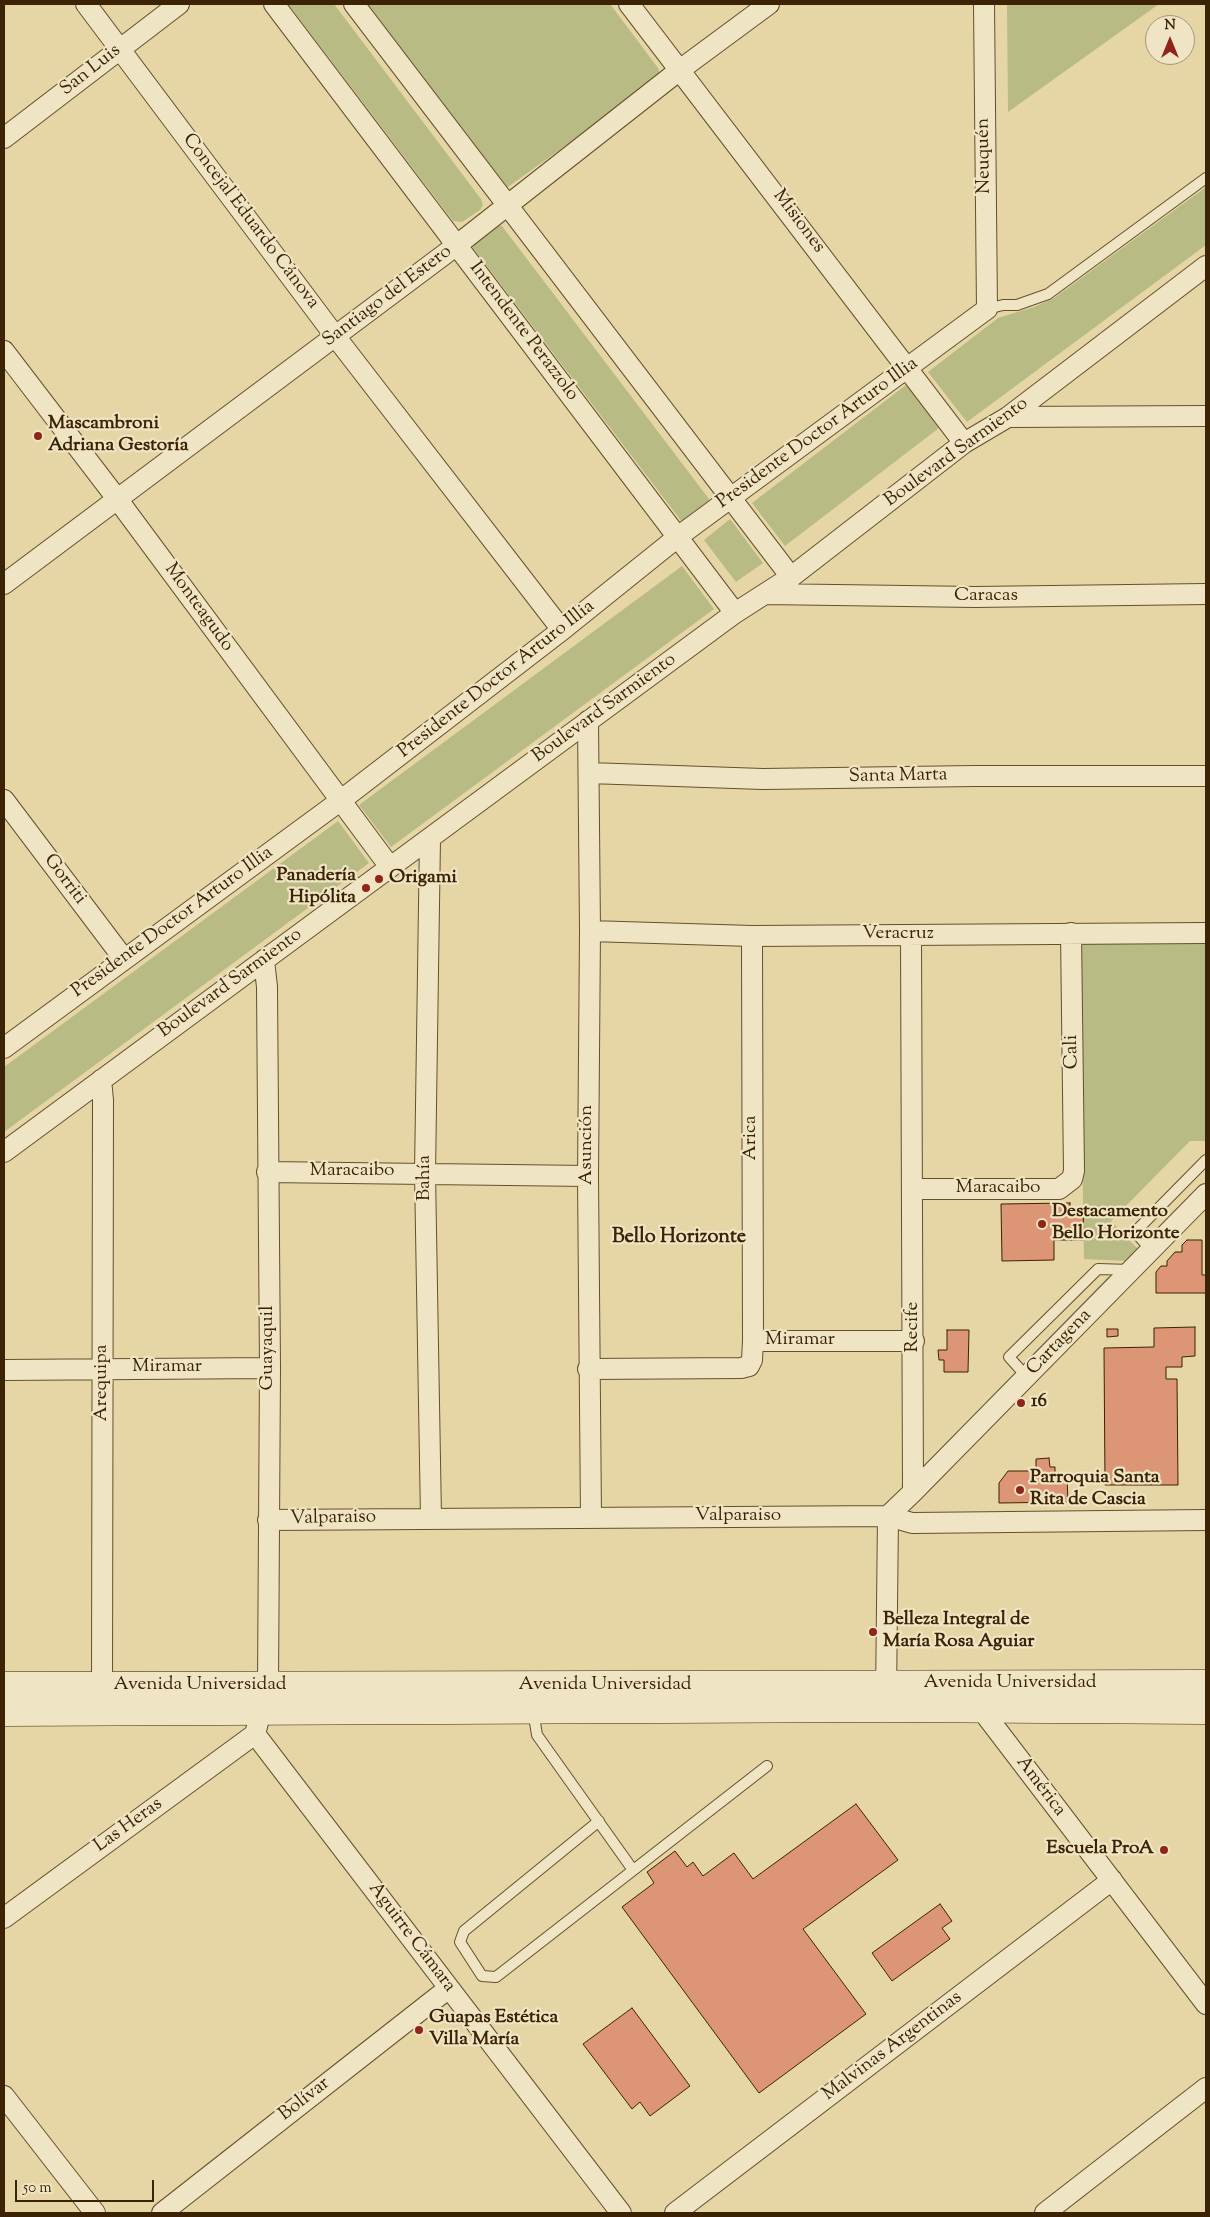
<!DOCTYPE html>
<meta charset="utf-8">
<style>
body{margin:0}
#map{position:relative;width:1210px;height:2217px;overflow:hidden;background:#e6d5a5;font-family:"Sorts Mill Goudy",serif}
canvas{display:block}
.frame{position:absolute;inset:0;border:5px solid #3b2303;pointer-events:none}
.north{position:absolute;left:1145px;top:15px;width:50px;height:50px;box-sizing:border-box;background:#efe4c4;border:1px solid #a79777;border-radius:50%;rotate:0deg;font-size:14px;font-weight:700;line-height:20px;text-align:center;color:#3b2303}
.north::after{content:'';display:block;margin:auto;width:18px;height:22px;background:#8f2418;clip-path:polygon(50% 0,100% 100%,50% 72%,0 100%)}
.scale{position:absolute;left:15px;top:2180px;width:139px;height:22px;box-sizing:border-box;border:2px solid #3b2303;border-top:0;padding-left:6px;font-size:15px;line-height:18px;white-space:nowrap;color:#3b2303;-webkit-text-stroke:4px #efe4c4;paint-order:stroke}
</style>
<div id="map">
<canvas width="1210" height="2217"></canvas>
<div class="frame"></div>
<div class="north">N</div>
<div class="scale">50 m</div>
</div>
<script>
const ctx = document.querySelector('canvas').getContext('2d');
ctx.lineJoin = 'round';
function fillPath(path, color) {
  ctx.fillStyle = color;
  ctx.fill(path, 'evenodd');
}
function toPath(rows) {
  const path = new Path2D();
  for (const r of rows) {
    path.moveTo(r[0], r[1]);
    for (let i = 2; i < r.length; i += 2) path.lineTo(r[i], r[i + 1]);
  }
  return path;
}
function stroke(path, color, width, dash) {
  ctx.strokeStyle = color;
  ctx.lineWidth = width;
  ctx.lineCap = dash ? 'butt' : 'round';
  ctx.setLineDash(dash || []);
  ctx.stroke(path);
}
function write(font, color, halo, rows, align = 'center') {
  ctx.font = font + ' "Sorts Mill Goudy",serif';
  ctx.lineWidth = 4.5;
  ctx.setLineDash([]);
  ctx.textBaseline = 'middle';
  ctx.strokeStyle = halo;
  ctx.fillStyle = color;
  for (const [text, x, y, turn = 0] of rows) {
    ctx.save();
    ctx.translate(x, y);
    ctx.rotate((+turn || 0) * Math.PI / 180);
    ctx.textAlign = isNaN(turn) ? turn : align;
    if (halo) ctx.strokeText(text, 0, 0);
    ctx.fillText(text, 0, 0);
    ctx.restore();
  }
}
fillPath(toPath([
 [288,4,334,4,481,199,483,205,480,210,462,222,453,221],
 [360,4,610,4,658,68,660,75,656,81,505,189],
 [1007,4,1159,4,1008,112],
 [1206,187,1206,245,967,422,928,372,998,318,1034,307,1054,298],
 [497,225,502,226,709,499,710,502,682,522,473,248,472,242],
 [906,385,939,428,785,546,752,503],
 [730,519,763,563,736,582,704,540],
 [682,566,714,609,391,847,359,805],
 [338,821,369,863,4,1132,4,1067],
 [1206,941,1206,1141,1190,1141,1111,1221,1138,1249,1127,1261,1084,1259,1079,953,1081,945,1084,942],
 [1108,1277,1111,1277,1027,1362,1026,1361]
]), '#b8bc84');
const building = toPath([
 [1070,1203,1070,1208,1083,1208,1084,1240,1054,1240,1054,1260,1002,1261,1001,1204,1070,1203],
 [1187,1240,1202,1240,1202,1275,1206,1275,1206,1293,1156,1293,1156,1272,1161,1266,1167,1266,1167,1261,1175,1252,1182,1252,1182,1245,1187,1240],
 [1195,1327,1195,1356,1182,1357,1182,1367,1166,1367,1166,1379,1177,1379,1178,1485,1105,1485,1104,1348,1154,1347,1154,1328,1195,1327],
 [1107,1329,1118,1329,1118,1336,1107,1337,1107,1329],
 [947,1330,969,1330,968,1372,944,1372,944,1360,939,1360,938,1350,947,1350,947,1330],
 [1049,1458,1050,1467,1055,1467,1055,1477,1067,1476,1068,1502,999,1503,999,1483,1008,1471,1036,1471,1036,1459,1049,1458],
 [856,1804,898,1860,803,1929,866,2014,759,2093,622,1907,654,1883,647,1872,675,1851,687,1867,693,1862,703,1876,734,1853,753,1879,856,1804],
 [940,1904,952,1921,942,1928,950,1939,892,1981,872,1953,940,1904],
 [632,2008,690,2086,650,2116,640,2102,632,2109,583,2044,632,2008]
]);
fillPath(building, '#dc9575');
stroke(building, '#3b2303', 1);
const lane = toPath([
 [987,309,1003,305,1017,305,1048,294,1206,178],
 [1151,1250,1135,1232,1206,1160],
 [1027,1377,1009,1357,1098,1269,1131,1270],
 [533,1710,537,1735,633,1870],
 [599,1821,464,1931,460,1942,482,1976,496,1977,767,1766]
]);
const street = toPath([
 [86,4,335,336,562,630],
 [274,4,735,613],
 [354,4,791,577],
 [629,4,964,443],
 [4,138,179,4],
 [4,351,118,500,390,867],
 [1008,417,1206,416],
 [4,584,457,245,681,69,769,4],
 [765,594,975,597,1206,594],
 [588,721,590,931,588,1176,591,1518],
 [589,773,763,779,975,776,1206,776],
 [4,800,124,959],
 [430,838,425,1173,431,1518],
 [590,931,752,936,1206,933],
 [752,936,753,1341],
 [4,1048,340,801,562,630,679,536,987,309,984,4],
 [101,1080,103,1100,102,1687],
 [4,1152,735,613,791,577,964,443,1008,417,1206,266],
 [267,1172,588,1176],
 [913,1189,1059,1189,1072,1179,1074,1171,1071,933],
 [588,1369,741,1368,749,1366,752,1360,753,1341,914,1341],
 [4,1370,270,1368],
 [913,1492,1206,1194],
 [268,1520,888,1516,912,1523,1206,1520],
 [886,1697,888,1516,913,1492,911,935],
 [978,1700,981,1709,1206,2004],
 [255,1734,268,1685,270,1368,267,987,264,960],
 [255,1734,621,2213],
 [4,1918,255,1734],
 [4,2096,95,2213],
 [162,2213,449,1988],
 [675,2213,1112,1880],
 [1045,2213,1206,2088]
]);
const secondary = toPath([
 [4,1686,1206,1684],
 [4,1712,886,1708,1206,1710]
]);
stroke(lane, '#66502c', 12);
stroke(street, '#66502c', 22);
stroke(secondary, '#3b2303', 29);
stroke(lane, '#efe4c4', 10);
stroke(street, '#efe4c4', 20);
stroke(secondary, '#efe4c4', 28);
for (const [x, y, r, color] of [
 [38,436,5,"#8f2418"],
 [379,879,5,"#8f2418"],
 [366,888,5,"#8f2418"],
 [1042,1224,5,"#8f2418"],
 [1021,1403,5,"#8f2418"],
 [1020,1490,5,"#8f2418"],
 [873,1632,5,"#8f2418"],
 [1164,1850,5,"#8f2418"],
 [419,2030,5,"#8f2418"]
]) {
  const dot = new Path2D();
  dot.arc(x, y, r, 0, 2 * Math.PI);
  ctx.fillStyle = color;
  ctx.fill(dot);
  stroke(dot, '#efe4c4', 2);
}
write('19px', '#3b2303', '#efe4c4', [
 ["San Luis",91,71,-38],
 ["Neuquén",985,156,-91],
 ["Concejal Eduardo Cánova",250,222,53],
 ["Misiones",798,222,53],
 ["Santiago del Estero",388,297,-37],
 ["Intendente Perazzolo",523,332,53],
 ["Presidente Doctor Arturo Illia",818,434,-36],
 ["Boulevard Sarmiento",957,453,-36],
 ["Caracas",986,597],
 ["Monteagudo",198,608,54],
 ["Presidente Doctor Arturo Illia",497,680,-38],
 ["Boulevard Sarmiento",605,709,-36],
 ["Santa Marta",898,777,-1],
 ["Gorriti",64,880,53],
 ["Presidente Doctor Arturo Illia",173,923,-36],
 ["Veracruz",898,935],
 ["Boulevard Sarmiento",231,984,-36],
 ["Cali",1073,1052,-91],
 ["Arica",752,1138,-90],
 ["Asunción",588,1145,-90],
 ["Maracaibo",352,1172],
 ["Bahía",426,1178,-90],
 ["Maracaibo",998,1189],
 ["Recife",914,1327,-90],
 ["Miramar",800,1341],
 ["Cartagena",1060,1343,-46],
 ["Guayaquil",269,1348,-90],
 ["Miramar",167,1368],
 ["Arequipa",103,1383,-90],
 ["Valparaiso",738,1517],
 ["Valparaiso",333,1519,-1],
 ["Avenida Universidad",1010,1684],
 ["Avenida Universidad",200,1686],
 ["Avenida Universidad",605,1686],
 ["América",1040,1787,53],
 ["Las Heras",129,1826,-36],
 ["Aguirre Cámara",411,1938,53],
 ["Malvinas Argentinas",893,2047,-37],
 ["Bolívar",305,2100,-38]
]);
write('bold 19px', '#3b2303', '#efe4c4', [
 ["Mascambroni",48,425],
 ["Adriana Gestoría",48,447],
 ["Panadería",356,877,"right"],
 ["Hipólita",356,899,"right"],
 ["Origami",389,879],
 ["Destacamento",1052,1213],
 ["Bello Horizonte",1052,1235],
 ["16",1031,1403],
 ["Parroquia Santa",1030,1479],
 ["Rita de Cascia",1030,1501],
 ["Belleza Integral de",883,1621],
 ["María Rosa Aguiar",883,1643],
 ["Escuela ProA",1154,1850,"right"],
 ["Guapas Estética",429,2019],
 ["Villa María",429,2041]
], 'left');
write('bold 20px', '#3b2303', '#efe4c4', [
 ["Bello Horizonte",679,1239]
]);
</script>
